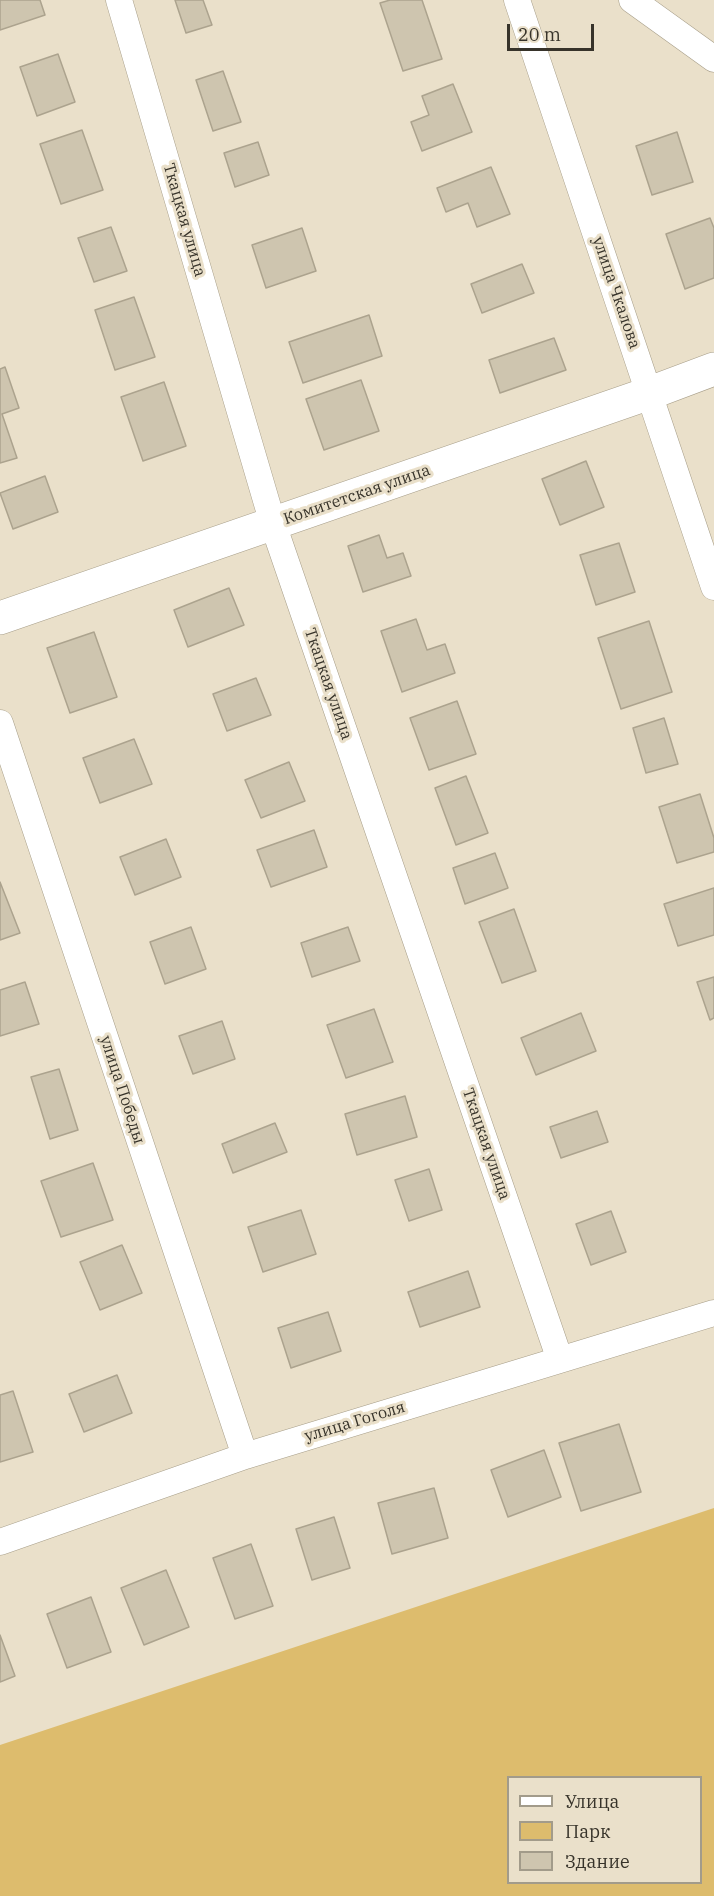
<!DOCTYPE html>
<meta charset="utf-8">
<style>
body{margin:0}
#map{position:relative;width:714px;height:1896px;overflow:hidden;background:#eae0ca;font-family:"IBM Plex Serif",serif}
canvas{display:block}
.legend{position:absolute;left:507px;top:1776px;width:195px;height:108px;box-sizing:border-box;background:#eae0ca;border:2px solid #a29b8a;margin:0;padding:8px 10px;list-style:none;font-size:18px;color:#37332a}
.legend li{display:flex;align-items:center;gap:12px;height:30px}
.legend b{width:30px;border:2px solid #a29b8a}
.scale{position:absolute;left:507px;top:24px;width:87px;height:27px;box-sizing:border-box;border:3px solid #37332a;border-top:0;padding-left:8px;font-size:18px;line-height:21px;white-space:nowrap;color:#37332a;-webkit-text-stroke:4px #eae0ca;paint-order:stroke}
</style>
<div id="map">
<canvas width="714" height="1896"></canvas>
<ul class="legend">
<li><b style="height:8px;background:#fff"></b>Улица</li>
<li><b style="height:16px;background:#ddbc6d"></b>Парк</li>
<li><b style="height:16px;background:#cec5af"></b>Здание</li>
</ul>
<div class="scale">20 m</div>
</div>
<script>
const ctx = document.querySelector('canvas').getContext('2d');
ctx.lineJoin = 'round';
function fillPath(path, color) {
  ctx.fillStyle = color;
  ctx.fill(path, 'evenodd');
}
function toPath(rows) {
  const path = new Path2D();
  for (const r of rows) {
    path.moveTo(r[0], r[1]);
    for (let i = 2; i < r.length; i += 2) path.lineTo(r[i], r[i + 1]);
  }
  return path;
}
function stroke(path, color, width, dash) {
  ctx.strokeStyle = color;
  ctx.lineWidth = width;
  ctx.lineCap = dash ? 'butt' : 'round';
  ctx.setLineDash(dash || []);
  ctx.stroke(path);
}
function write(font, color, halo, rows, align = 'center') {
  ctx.font = font + ' "IBM Plex Serif",serif';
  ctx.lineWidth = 6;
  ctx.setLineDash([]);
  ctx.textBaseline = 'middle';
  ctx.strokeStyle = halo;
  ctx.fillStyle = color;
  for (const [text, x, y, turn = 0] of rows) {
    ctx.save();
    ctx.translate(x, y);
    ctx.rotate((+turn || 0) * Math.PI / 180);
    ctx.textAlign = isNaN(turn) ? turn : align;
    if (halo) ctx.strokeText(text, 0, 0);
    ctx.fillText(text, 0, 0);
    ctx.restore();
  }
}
fillPath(toPath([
 [714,1508,714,1896,0,1896,0,1745],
 [508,1778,700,1778,700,1882,508,1882]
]), '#ddbc6d');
const building = toPath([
 [0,0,40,0,45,15,0,30,0,0],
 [175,0,203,0,212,25,186,33,175,0],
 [390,0,422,0,442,59,403,71,380,3,390,0],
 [58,54,75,102,37,116,20,67,58,54],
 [223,71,241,122,213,131,196,80,223,71],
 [453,84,472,132,422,151,411,122,429,115,422,96,453,84],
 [82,130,103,190,61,204,40,144,82,130],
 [677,132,693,182,652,195,636,146,677,132],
 [258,142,269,175,235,187,224,153,258,142],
 [491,167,510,214,477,227,468,203,446,212,437,188,491,167],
 [710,218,714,228,714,278,685,289,666,234,710,218],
 [111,227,127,271,94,282,78,238,111,227],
 [302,228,316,271,266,288,252,245,302,228],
 [522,264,534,293,482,313,471,284,522,264],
 [134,297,155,357,115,370,95,310,134,297],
 [369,315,382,356,303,383,289,342,369,315],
 [554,338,566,370,500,393,489,360,554,338],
 [5,367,19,408,2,414,17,458,0,463,0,369,5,367],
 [361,380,379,431,324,450,306,399,361,380],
 [164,382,186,446,143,461,121,397,164,382],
 [586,461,604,507,560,525,542,479,586,461],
 [45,476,58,512,13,529,0,493,45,476],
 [379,535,387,558,403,553,411,576,363,592,348,546,379,535],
 [619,543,635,592,596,605,580,555,619,543],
 [229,588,244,625,188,647,174,610,229,588],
 [416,619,427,650,445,644,455,673,402,692,381,631,416,619],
 [649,621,672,692,621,709,598,638,649,621],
 [94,632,117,697,70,713,47,648,94,632],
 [256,678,271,715,227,731,213,694,256,678],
 [457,701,476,754,429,770,410,718,457,701],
 [664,718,678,764,646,773,633,728,664,718],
 [134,739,152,784,100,803,83,758,134,739],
 [289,762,305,801,261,818,245,780,289,762],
 [466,776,488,833,456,845,435,788,466,776],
 [700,794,714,838,714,852,677,863,659,807,700,794],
 [314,830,327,867,271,887,257,850,314,830],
 [166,839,181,877,135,895,120,857,166,839],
 [495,853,508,888,465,904,453,868,495,853],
 [0,882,20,933,0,940,0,882],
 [714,888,714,935,678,946,664,904,714,888],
 [514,909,536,971,502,983,479,922,514,909],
 [191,927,206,969,165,984,150,942,191,927],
 [348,927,360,961,312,977,301,943,348,927],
 [714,977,714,1018,710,1020,697,982,714,977],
 [25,982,39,1024,0,1036,0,990,25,982],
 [374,1009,393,1062,346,1078,327,1025,374,1009],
 [581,1013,596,1051,536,1075,521,1038,581,1013],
 [222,1021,235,1059,193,1074,179,1036,222,1021],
 [59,1069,78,1130,50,1139,31,1077,59,1069],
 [405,1096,417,1137,357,1155,345,1114,405,1096],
 [597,1111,608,1142,561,1158,550,1127,597,1111],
 [275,1123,287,1152,233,1173,222,1144,275,1123],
 [93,1163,113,1220,61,1237,41,1181,93,1163],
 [429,1169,442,1210,409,1221,395,1180,429,1169],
 [301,1210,316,1254,263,1272,248,1227,301,1210],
 [611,1211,626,1252,591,1265,576,1224,611,1211],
 [122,1245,142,1293,100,1310,80,1262,122,1245],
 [468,1271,480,1307,420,1327,408,1292,468,1271],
 [328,1312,341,1351,291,1368,278,1328,328,1312],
 [117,1375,132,1413,84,1432,69,1394,117,1375],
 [13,1391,33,1452,0,1462,0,1395,13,1391],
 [619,1424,641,1492,581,1511,559,1443,619,1424],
 [544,1450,561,1497,508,1517,491,1470,544,1450],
 [434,1488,448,1538,392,1554,378,1503,434,1488],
 [334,1517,350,1568,312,1580,296,1529,334,1517],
 [251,1544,273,1606,235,1619,213,1558,251,1544],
 [166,1570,189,1627,144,1645,121,1588,166,1570],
 [91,1597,111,1652,67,1668,47,1614,91,1597],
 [0,1635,15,1676,0,1682,0,1635]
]);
fillPath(building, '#cec5af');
stroke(building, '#aca38e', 1.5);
const street = toPath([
 [119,0,273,524,560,1360],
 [517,0,714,587],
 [632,0,714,59],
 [0,723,245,1456],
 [0,1542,245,1456,714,1313]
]);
const secondary = toPath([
 [0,618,650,393,714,369]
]);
stroke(street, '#a79e89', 27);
stroke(secondary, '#a79e89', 34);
stroke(street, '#fff', 26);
stroke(secondary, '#fff', 33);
write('16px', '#37332a', '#eae0ca', [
 ["Ткацкая улица",184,220,74],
 ["улица Чкалова",616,293,71],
 ["Комитетская улица",357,495,-19],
 ["Ткацкая улица",328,684,71],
 ["улица Победы",122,1090,72],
 ["Ткацкая улица",486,1144,71],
 ["улица Гоголя",355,1422,-17]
]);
</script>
